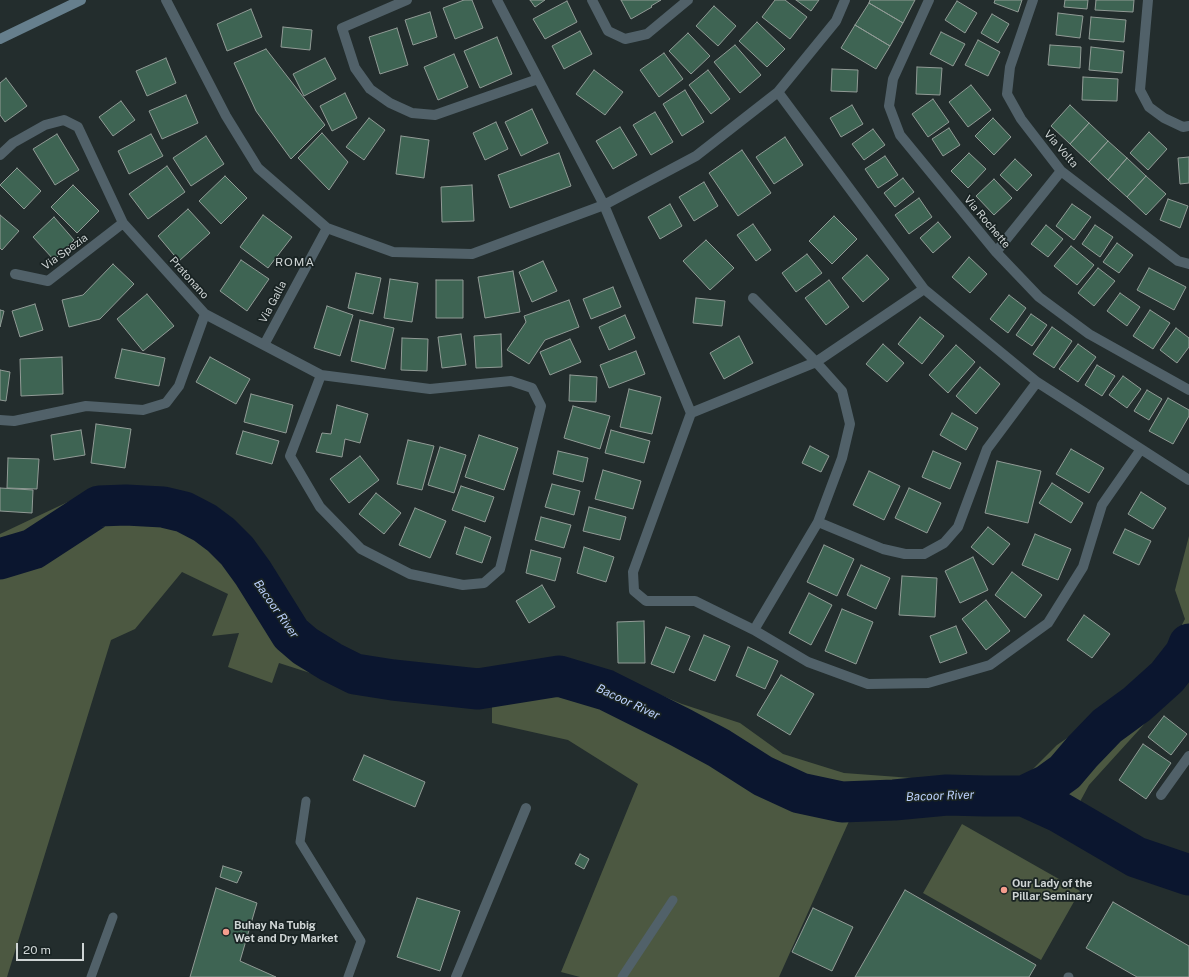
<!DOCTYPE html>
<style>
body{margin:0}
#map{position:relative;width:1189px;height:977px;overflow:hidden;background:#232d2d;font-family:"Public Sans",sans-serif}
canvas{display:block}
.scale{position:absolute;left:16px;top:943px;width:68px;height:18px;box-sizing:border-box;border:2px solid #ced4d4;border-top:0;padding-left:5px;font-size:12px;line-height:14px;white-space:nowrap;color:#ced4d4;-webkit-text-stroke:3px #192323;paint-order:stroke}
</style>
<div id="map">
<canvas width="1189" height="977"></canvas>
<div class="scale">20 m</div>
</div>
<script>
const ctx = document.querySelector('canvas').getContext('2d');
ctx.lineJoin = 'round';
function fillPath(path, color) {
  ctx.fillStyle = color;
  ctx.fill(path, 'evenodd');
}
function toPath(rows) {
  const path = new Path2D();
  for (const r of rows) {
    path.moveTo(r[0], r[1]);
    for (let i = 2; i < r.length; i += 2) path.lineTo(r[i], r[i + 1]);
  }
  return path;
}
function stroke(path, color, width, dash) {
  ctx.strokeStyle = color;
  ctx.lineWidth = width;
  ctx.lineCap = dash ? 'butt' : 'round';
  ctx.setLineDash(dash || []);
  ctx.stroke(path);
}
function write(font, color, halo, rows, align = 'center') {
  ctx.font = font + ' "Public Sans",sans-serif';
  ctx.lineWidth = 3.5;
  ctx.setLineDash([]);
  ctx.textBaseline = 'middle';
  ctx.strokeStyle = halo;
  ctx.fillStyle = color;
  for (const [text, x, y, turn = 0] of rows) {
    ctx.save();
    ctx.translate(x, y);
    ctx.rotate((+turn || 0) * Math.PI / 180);
    ctx.textAlign = isNaN(turn) ? turn : align;
    if (halo) ctx.strokeText(text, 0, 0);
    ctx.fillText(text, 0, 0);
    ctx.restore();
  }
}
fillPath(toPath([
 [93,490,183,499,211,514,227,524,241,538,257,559,307,631,360,665,400,670,486,674,562,662,613,675,682,704,740,723,783,754,844,773,912,778,1023,779,1057,745,1124,699,1160,666,1185,619,1175,590,1189,536,1189,670,1168,698,1089,785,1076,809,1129,838,1189,860,1189,888,1172,885,1115,861,1069,839,1023,814,995,808,937,813,854,810,779,977,580,977,561,972,638,784,568,740,492,723,492,695,425,695,379,690,351,686,279,663,272,683,228,667,239,633,212,636,228,594,182,572,135,629,111,640,7,977,0,977,0,534],
 [962,824,1080,891,1041,960,923,893]
]), '#4c5841');
stroke(toPath([
 [0,559,33,549,99,506,126,505,163,507,184,512,205,523,221,535,237,551,253,573,291,634,305,646,331,662,355,674,393,680,478,689,559,676,606,690,680,727,719,748,763,776,800,793,842,802,894,800,947,795,985,796,1024,796,1047,785,1065,772,1082,752,1107,726,1137,704,1167,677,1185,654,1189,644],
 [1024,796,1059,812,1136,857,1189,875]
]), '#0b162f', 41);
const building = toPath([
 [464,0,472,0,483,28,455,39,443,8,464,0],
 [530,0,545,0,535,7,530,0],
 [621,0,661,0,651,6,652,7,631,19,621,0],
 [775,0,785,0,807,17,790,39,762,17,775,0],
 [796,0,819,0,811,11,796,0],
 [870,0,915,0,903,23,869,3,870,0],
 [995,0,1022,0,1018,12,994,3,995,0],
 [1065,0,1088,0,1087,9,1064,7,1065,0],
 [1096,0,1134,0,1133,12,1095,10,1096,0],
 [567,1,577,22,545,39,533,19,567,1],
 [957,1,977,13,965,33,945,20,957,1],
 [869,3,903,23,890,46,855,25,869,3],
 [714,6,736,26,718,46,696,26,714,6],
 [251,9,262,37,227,51,217,24,251,9],
 [430,12,437,37,413,45,405,20,430,12],
 [1058,13,1083,16,1080,38,1056,35,1058,13],
 [992,14,1009,24,998,43,981,33,992,14],
 [1091,17,1126,20,1124,42,1089,39,1091,17],
 [757,22,785,49,767,67,739,41,757,22],
 [855,25,890,46,876,69,841,48,855,25],
 [283,27,312,30,310,50,281,47,283,27],
 [397,28,408,65,380,74,369,37,397,28],
 [580,31,592,54,564,69,552,46,580,31],
 [941,32,965,44,953,66,930,54,941,32],
 [688,33,710,56,691,74,669,51,688,33],
 [497,37,512,74,480,88,464,51,497,37],
 [978,40,1000,52,988,76,965,65,978,40],
 [735,45,761,75,740,93,714,62,735,45],
 [1050,45,1081,47,1080,68,1048,65,1050,45],
 [1091,47,1124,51,1122,73,1089,70,1091,47],
 [266,49,325,125,291,159,256,111,234,63,266,49],
 [664,53,683,79,659,97,640,70,664,53],
 [454,54,468,87,438,100,424,67,454,54],
 [166,58,176,83,147,96,136,71,166,58],
 [325,58,336,79,304,96,293,74,325,58],
 [917,67,942,68,940,95,916,94,917,67],
 [832,69,858,70,857,92,831,91,832,69],
 [594,70,623,92,605,115,576,94,594,70],
 [708,70,730,99,711,114,689,85,708,70],
 [1083,77,1118,79,1117,101,1082,100,1083,77],
 [6,78,27,106,5,122,0,115,0,83,6,78],
 [971,85,991,110,968,127,949,102,971,85],
 [685,90,704,122,682,136,663,104,685,90],
 [345,93,357,118,332,131,320,106,345,93],
 [186,95,198,123,162,139,149,111,186,95],
 [933,99,949,122,928,137,912,114,933,99],
 [121,101,135,120,113,136,99,117,121,101],
 [852,105,863,124,841,137,830,118,852,105],
 [1070,105,1089,123,1070,144,1051,126,1070,105],
 [532,109,548,143,521,156,505,122,532,109],
 [655,112,673,142,651,155,633,125,655,112],
 [369,118,385,130,364,160,346,147,369,118],
 [993,118,1011,137,994,155,975,136,993,118],
 [496,122,508,149,485,160,473,133,496,122],
 [1089,123,1108,141,1089,162,1070,144,1089,123],
 [620,127,637,155,613,169,596,141,620,127],
 [949,128,960,145,943,156,932,139,949,128],
 [873,129,885,145,864,160,852,144,873,129],
 [1149,132,1167,149,1148,170,1130,153,1149,132],
 [322,133,348,162,329,190,298,158,322,133],
 [57,134,79,170,55,185,33,149,57,134],
 [151,134,163,156,129,174,118,151,151,134],
 [206,136,224,164,191,186,173,158,206,136],
 [401,136,429,140,424,178,396,174,401,136],
 [785,137,803,165,774,184,756,157,785,137],
 [1108,141,1127,158,1108,180,1089,162,1108,141],
 [742,150,771,193,738,216,709,173,742,150],
 [559,153,571,186,510,208,498,175,559,153],
 [969,153,986,169,968,188,951,171,969,153],
 [885,156,898,175,878,188,865,169,885,156],
 [1189,157,1189,183,1180,184,1178,158,1189,157],
 [1127,158,1146,176,1127,197,1108,180,1127,158],
 [1015,159,1032,175,1017,191,1000,175,1015,159],
 [167,166,185,192,148,219,129,194,167,166],
 [17,168,41,191,24,209,0,185,17,168],
 [225,176,247,198,221,224,199,201,225,176],
 [1146,176,1166,194,1146,215,1127,197,1146,176],
 [903,178,914,192,895,207,884,193,903,178],
 [994,179,1012,198,994,215,976,196,994,179],
 [704,182,718,206,694,221,679,197,704,182],
 [73,185,99,211,77,233,51,207,73,185],
 [472,185,474,221,442,222,441,187,472,185],
 [919,198,932,217,909,234,895,215,919,198],
 [1168,199,1188,206,1180,228,1160,220,1168,199],
 [670,204,682,226,660,239,648,217,670,204],
 [1072,204,1091,217,1074,240,1056,226,1072,204],
 [188,209,210,233,179,261,158,236,188,209],
 [0,215,19,231,2,250,0,248,0,215],
 [263,215,292,237,268,268,240,247,263,215],
 [834,216,857,239,832,264,809,241,834,216],
 [54,217,74,240,54,260,33,237,54,217],
 [938,222,951,237,933,253,920,238,938,222],
 [753,224,771,250,756,261,737,235,753,224],
 [1046,225,1063,239,1048,257,1031,244,1046,225],
 [1095,225,1113,237,1100,257,1082,244,1095,225],
 [706,240,734,268,710,290,683,261,706,240],
 [1117,243,1133,255,1119,273,1103,262,1117,243],
 [1071,246,1094,265,1077,285,1054,266,1071,246],
 [807,254,822,273,796,292,782,273,807,254],
 [867,255,889,279,863,302,842,278,867,255],
 [969,257,987,274,970,293,952,277,969,257],
 [241,260,269,279,247,311,220,291,241,260],
 [543,261,557,291,532,302,519,272,543,261],
 [113,264,134,284,100,319,69,327,62,300,83,295,113,264],
 [1098,268,1115,281,1094,306,1078,293,1098,268],
 [1149,268,1186,287,1174,310,1137,290,1149,268],
 [513,271,520,312,485,318,478,277,513,271],
 [356,273,381,278,373,314,348,308,356,273],
 [390,279,418,283,412,322,384,318,390,279],
 [436,280,463,280,463,318,436,318,436,280],
 [829,280,849,307,826,325,805,298,829,280],
 [613,287,621,307,591,319,583,299,613,287],
 [1120,293,1140,307,1127,326,1107,311,1120,293],
 [147,294,174,326,143,351,117,319,147,294],
 [1009,295,1026,308,1008,333,990,319,1009,295],
 [696,298,725,301,722,326,693,323,696,298],
 [569,300,579,327,545,340,529,364,507,350,526,322,524,316,569,300],
 [35,304,43,330,20,337,12,311,35,304],
 [327,306,353,315,340,356,314,348,327,306],
 [0,310,4,311,0,327,0,310],
 [1150,310,1170,323,1153,349,1133,336,1150,310],
 [1031,314,1047,325,1032,346,1016,335,1031,314],
 [625,315,635,338,609,350,599,327,625,315],
 [920,317,944,336,922,364,898,344,920,317],
 [360,320,394,328,385,369,351,361,360,320],
 [1052,327,1072,341,1054,368,1033,354,1052,327],
 [1176,328,1189,338,1189,347,1177,363,1160,350,1176,328],
 [461,334,466,365,442,368,438,337,461,334],
 [501,334,502,367,476,368,474,336,501,334],
 [739,336,753,363,724,379,710,353,739,336],
 [402,338,428,339,427,371,401,370,402,338],
 [570,339,581,362,550,375,540,352,570,339],
 [883,344,904,363,887,382,866,364,883,344],
 [1078,344,1096,357,1078,382,1059,369,1078,344],
 [956,345,975,362,948,393,929,375,956,345],
 [122,349,165,358,159,386,115,378,122,349],
 [636,351,645,374,609,388,600,365,636,351],
 [62,357,63,394,21,396,20,359,62,357],
 [210,357,250,379,236,404,196,382,210,357],
 [1097,365,1115,376,1102,396,1085,385,1097,365],
 [980,367,1000,384,976,414,956,396,980,367],
 [0,370,10,372,6,401,0,400,0,370],
 [570,375,597,377,596,402,569,401,570,375],
 [1123,376,1141,389,1127,408,1109,395,1123,376],
 [629,389,661,397,652,434,620,427,629,389],
 [1147,390,1162,399,1149,420,1134,411,1147,390],
 [251,394,293,405,286,433,244,422,251,394],
 [1168,398,1189,410,1189,416,1173,444,1149,431,1168,398],
 [337,405,368,414,360,443,345,439,342,457,316,452,322,433,331,434,337,405],
 [573,406,610,416,600,449,564,438,573,406],
 [952,413,978,428,966,450,940,435,952,413],
 [96,424,131,429,125,468,91,463,96,424],
 [81,430,85,455,54,460,51,435,81,430],
 [611,430,650,441,644,463,605,453,611,430],
 [243,431,279,441,272,464,236,454,243,431],
 [479,435,518,448,504,490,465,477,479,435],
 [408,440,434,446,422,490,397,484,408,440],
 [810,446,829,456,821,472,802,463,810,446],
 [440,447,466,455,454,493,428,485,440,447],
 [1071,449,1104,468,1089,493,1056,474,1071,449],
 [558,451,588,458,583,482,553,474,558,451],
 [933,451,961,463,950,489,922,477,933,451],
 [360,456,379,480,349,503,330,479,360,456],
 [8,458,39,459,37,489,7,488,8,458],
 [997,461,1041,471,1028,523,985,513,997,461],
 [603,470,641,481,633,509,595,499,603,470],
 [869,471,900,486,884,520,853,505,869,471],
 [1052,483,1083,503,1071,523,1039,503,1052,483],
 [552,484,580,491,574,515,545,507,552,484],
 [461,486,494,497,485,522,452,510,461,486],
 [0,488,33,490,32,513,0,511,0,488],
 [909,488,941,503,927,533,895,518,909,488],
 [1141,492,1166,508,1153,529,1128,514,1141,492],
 [376,493,401,513,384,534,359,514,376,493],
 [589,507,626,517,620,540,583,531,589,507],
 [415,508,446,521,430,558,399,545,415,508],
 [541,517,571,525,564,548,535,540,541,517],
 [465,527,491,537,482,563,456,554,465,527],
 [988,527,1010,544,993,565,971,547,988,527],
 [1125,529,1151,541,1139,565,1113,553,1125,529],
 [1035,534,1071,549,1058,580,1022,565,1035,534],
 [824,545,854,559,837,596,807,582,824,545],
 [584,547,614,557,606,582,577,573,584,547],
 [531,550,561,558,555,581,526,573,531,550],
 [973,557,988,590,960,603,945,571,973,557],
 [861,565,890,578,876,609,847,595,861,565],
 [1012,572,1042,595,1025,618,995,595,1012,572],
 [902,576,937,578,935,617,899,615,902,576],
 [542,585,555,607,529,623,516,601,542,585],
 [809,593,832,605,811,645,789,633,809,593],
 [986,600,1010,631,986,650,962,619,986,600],
 [842,609,873,622,856,664,825,651,842,609],
 [1084,615,1110,634,1092,658,1067,640,1084,615],
 [644,621,645,663,618,663,617,622,644,621],
 [956,626,967,653,940,663,930,636,956,626],
 [666,627,690,636,674,673,651,664,666,627],
 [704,635,730,646,715,681,689,670,704,635],
 [748,647,778,661,765,689,736,676,748,647],
 [781,675,814,694,790,735,757,715,781,675],
 [1164,716,1187,734,1171,755,1148,737,1164,716],
 [1143,744,1171,763,1146,799,1119,780,1143,744],
 [364,755,425,782,415,807,353,780,364,755],
 [580,854,589,859,584,869,575,864,580,854],
 [223,866,242,872,237,883,220,877,223,866],
 [216,888,257,903,240,961,276,977,190,977,216,888],
 [905,890,1036,965,1029,977,855,977,905,890],
 [417,898,460,911,440,971,397,957,417,898],
 [1113,902,1189,946,1189,977,1137,977,1086,948,1113,902],
 [813,908,853,927,832,971,792,952,813,908]
]);
fillPath(building, '#3e6453');
stroke(building, '#919b96', 1);
stroke(toPath([
 [306,801,300,842,361,941,348,977],
 [91,977,113,917],
 [622,977,673,900],
 [1068,977,1069,977]
]), '#516169', 9);
stroke(toPath([
 [166,0,226,116,258,168,327,228,393,252,472,254,604,205,696,156,778,92,836,21,845,0],
 [407,0,342,28,355,68,370,89,390,103,412,113,435,115,538,79],
 [497,0,604,205,691,413,633,572,634,591,646,601,695,601,754,630,818,522,842,458,850,424,842,391,816,362,753,298],
 [592,0,608,31,625,39,647,34,688,0],
 [929,0,893,79,889,106,900,135,996,252,1039,297,1089,334,1189,390],
 [1033,0,1010,67,1007,94,1021,119,1061,171,1178,261,1189,264],
 [1148,0,1140,90,1149,107,1164,118,1183,127,1189,126],
 [0,155,13,143,45,125,64,120,78,127,123,223,205,314,321,375,430,389,511,381,532,388,541,406,500,569,484,583,463,585,410,574,361,549,320,507,290,456,321,375],
 [996,252,1061,171],
 [15,274,48,281,123,223],
 [924,289,1037,382,1141,449],
 [264,345,327,228],
 [691,413,816,362,924,289,778,92],
 [0,420,14,421,86,406,143,410,166,403,179,386,205,314],
 [818,522,883,549,905,554,924,554,944,543,958,527,987,449,1037,382],
 [754,630,808,662,868,684,928,683,990,665,1048,623,1083,567,1102,505,1141,449,1189,480],
 [1161,795,1189,756],
 [456,977,526,808]
]), '#516169', 10);
stroke(toPath([
 [0,39,81,0]
]), '#667f8d', 10);
for (const [x, y, r, color] of [
 [1004,890,4,"#f49d8d"],
 [226,932,4,"#f49d8d"]
]) {
  const dot = new Path2D();
  dot.arc(x, y, r, 0, 2 * Math.PI);
  ctx.fillStyle = color;
  ctx.fill(dot);
  stroke(dot, '#192323', 1.5);
}
write('11px', '#ced4d4', '#192323', [
 ["Via Volta",1061,149,49],
 ["Via Rochette",987,222,50],
 ["Via Spezia",65,252,-36],
 ["Pratonano",189,278,48],
 ["Via Galla",273,302,-62]
]);
write('bold 11px', '#ced4d4', '#192323', [
 ["Our Lady of the",1012,884],
 ["Pillar Seminary",1012,897],
 ["Buhay Na Tubig",234,926],
 ["Wet and Dry Market",234,939]
], 'left');
ctx.letterSpacing = '1px';
write('12px', '#ced4d4', '#192323', [
 ["ROMA",295,262]
]);
ctx.letterSpacing = '0px';
write('italic 12px', '#bcd1fd', '#192323', [
 ["Bacoor River",276,609,55],
 ["Bacoor River",628,702,25],
 ["Bacoor River",940,796,-2]
]);
</script>
